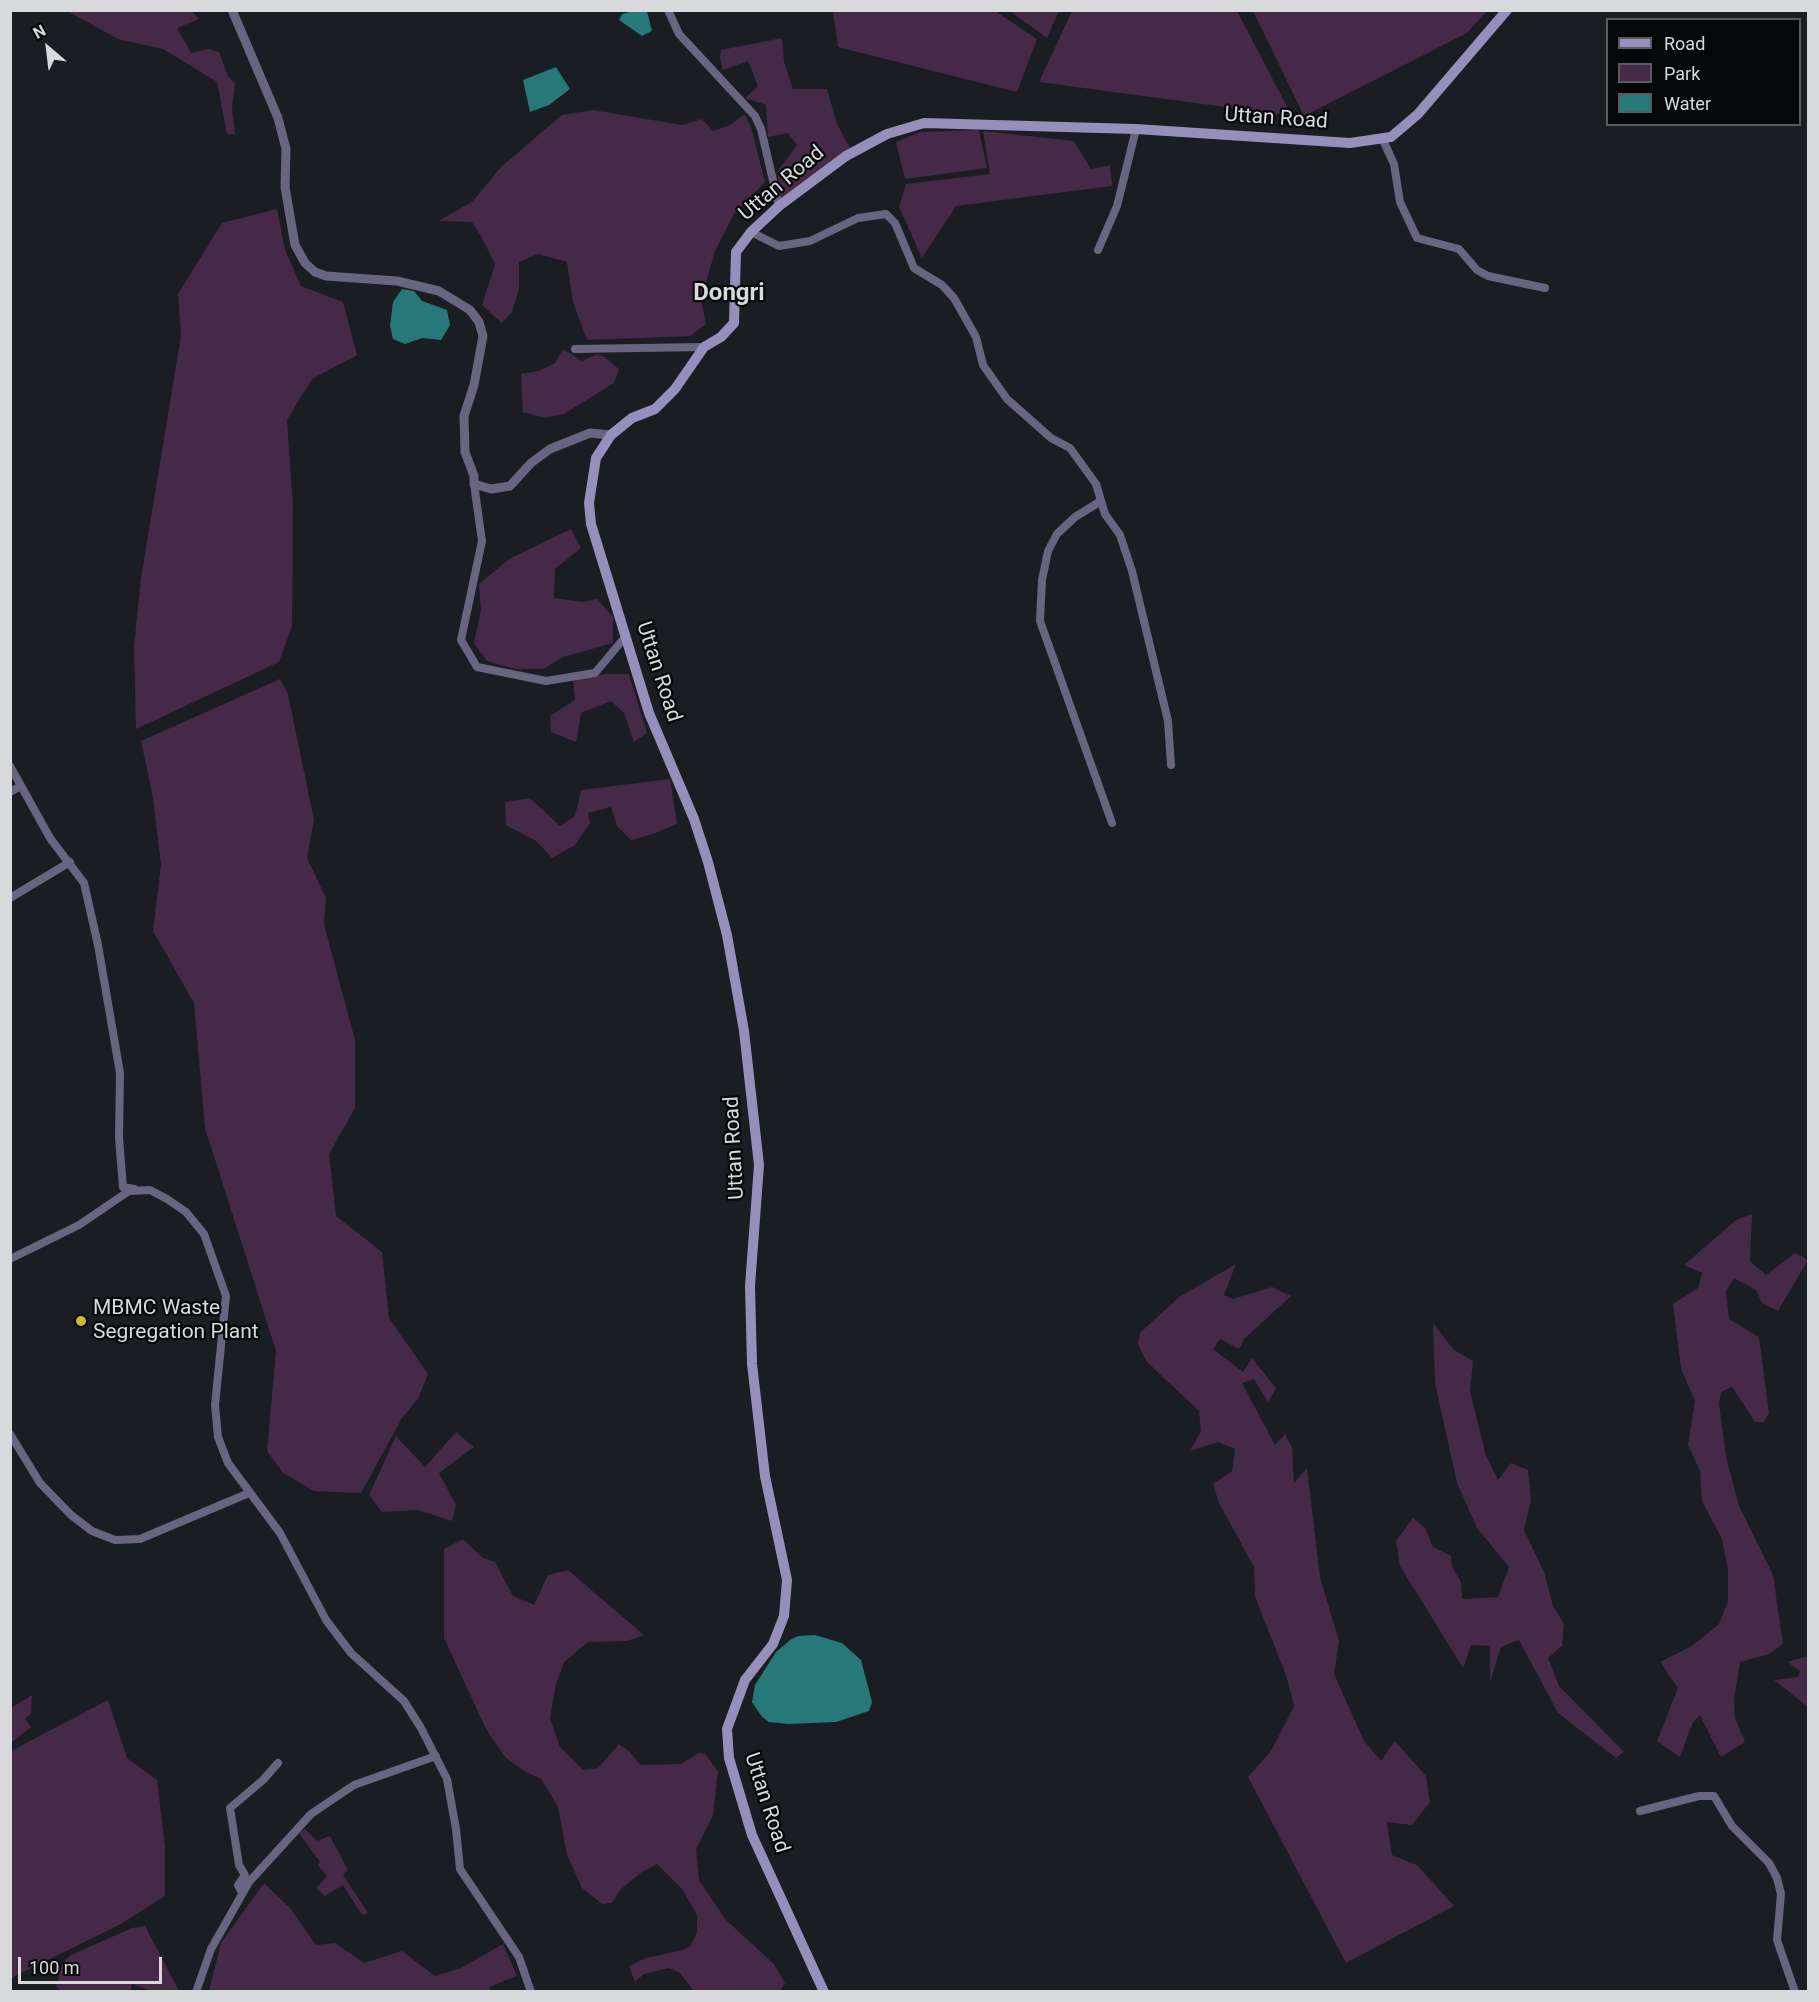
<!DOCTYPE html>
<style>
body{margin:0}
#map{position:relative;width:1819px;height:2002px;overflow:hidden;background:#1a1d21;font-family:Roboto,sans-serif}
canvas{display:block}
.frame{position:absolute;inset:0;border:12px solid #d7d9db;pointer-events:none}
.legend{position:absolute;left:1606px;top:18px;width:195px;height:108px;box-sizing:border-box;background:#060709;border:2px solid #5a5b5d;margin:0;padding:8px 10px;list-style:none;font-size:18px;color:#d7d9db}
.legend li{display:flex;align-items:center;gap:12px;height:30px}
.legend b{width:30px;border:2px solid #5a5b5d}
.north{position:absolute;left:18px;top:18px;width:60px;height:60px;-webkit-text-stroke:4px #060709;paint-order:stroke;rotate:332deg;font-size:16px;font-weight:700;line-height:24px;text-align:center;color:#d7d9db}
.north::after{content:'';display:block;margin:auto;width:21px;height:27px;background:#d7d9db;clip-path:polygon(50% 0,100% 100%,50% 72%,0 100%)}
.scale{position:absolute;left:18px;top:1957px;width:144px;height:27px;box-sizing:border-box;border:3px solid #d7d9db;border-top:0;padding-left:8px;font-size:18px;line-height:21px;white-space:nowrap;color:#d7d9db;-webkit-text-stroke:4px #060709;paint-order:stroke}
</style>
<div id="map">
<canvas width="1819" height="2002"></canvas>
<div class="frame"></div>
<ul class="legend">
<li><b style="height:8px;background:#968ebb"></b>Road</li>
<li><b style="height:16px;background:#452947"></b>Park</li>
<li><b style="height:16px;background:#267978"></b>Water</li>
</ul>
<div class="north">N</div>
<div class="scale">100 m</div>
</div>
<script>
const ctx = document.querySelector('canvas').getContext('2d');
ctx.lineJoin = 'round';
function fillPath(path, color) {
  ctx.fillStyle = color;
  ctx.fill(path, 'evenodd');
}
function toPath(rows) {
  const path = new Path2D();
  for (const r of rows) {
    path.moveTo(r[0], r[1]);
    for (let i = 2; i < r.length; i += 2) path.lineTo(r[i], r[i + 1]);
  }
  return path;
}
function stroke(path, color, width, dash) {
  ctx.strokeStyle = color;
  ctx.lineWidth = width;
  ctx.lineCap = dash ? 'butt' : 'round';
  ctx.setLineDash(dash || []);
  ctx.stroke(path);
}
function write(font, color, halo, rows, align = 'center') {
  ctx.font = font + ' Roboto,sans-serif';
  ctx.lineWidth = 4.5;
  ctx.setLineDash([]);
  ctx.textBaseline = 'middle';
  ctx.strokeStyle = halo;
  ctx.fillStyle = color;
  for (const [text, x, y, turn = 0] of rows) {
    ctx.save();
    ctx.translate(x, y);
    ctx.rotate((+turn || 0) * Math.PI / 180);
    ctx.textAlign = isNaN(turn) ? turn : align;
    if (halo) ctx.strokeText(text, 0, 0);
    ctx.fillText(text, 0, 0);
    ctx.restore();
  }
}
fillPath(toPath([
 [67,11,192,11,199,19,177,28,191,53,208,49,219,52,228,76,235,84,232,108,235,134,227,134,217,82,163,49,118,39],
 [833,11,995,11,1037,39,1017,92,838,47],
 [1010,11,1059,11,1047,38],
 [1072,11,1237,11,1292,116,1039,82],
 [1253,11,1487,11,1467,33,1304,116],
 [782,38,784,62,793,89,827,89,837,124,850,148,782,201,777,172,797,145,788,133,768,137,766,105,745,98,758,86,748,61,723,70,720,58,721,50],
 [593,110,682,125,702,119,713,131,730,125,745,114,751,127,765,182,734,214,715,251,701,300,706,324,690,336,587,340,573,302,567,262,538,254,519,262,519,289,512,312,502,323,482,305,495,264,481,236,472,222,438,221,472,202,501,167,562,115],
 [979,130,987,168,905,179,896,142,920,132],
 [983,131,1074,141,1091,169,1110,165,1112,186,956,206,922,258,899,207,906,184,990,174],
 [277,209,285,250,301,286,343,302,357,355,312,379,287,420,293,507,292,626,279,662,136,729,134,646,141,578,181,335,178,294,222,223],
 [563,349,582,361,597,354,603,356,619,369,614,383,564,414,545,418,523,412,521,374,539,371,555,363],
 [571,529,581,548,555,569,554,598,583,602,597,599,613,617,613,643,563,657,543,669,515,669,487,661,474,643,481,610,479,584,509,559],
 [606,674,629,674,647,733,634,742,624,713,611,701,581,713,576,742,551,732,550,716,575,700,573,680],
 [280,679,288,694,314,820,307,858,326,898,324,924,355,1040,355,1108,329,1154,336,1216,382,1252,389,1318,428,1374,418,1399,402,1418,361,1493,314,1491,283,1473,267,1451,276,1351,205,1128,194,1003,153,931,161,865,153,798,141,741],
 [670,779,677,824,653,834,631,840,617,826,611,807,588,813,590,823,575,845,552,858,536,841,506,825,505,802,530,798,560,826,575,816,581,790],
 [1752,1214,1750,1261,1766,1275,1795,1253,1808,1260,1778,1311,1762,1303,1756,1290,1734,1278,1726,1291,1729,1319,1759,1337,1769,1413,1764,1422,1755,1422,1732,1387,1721,1392,1719,1403,1726,1457,1739,1506,1773,1575,1783,1644,1769,1654,1740,1662,1734,1699,1735,1718,1745,1742,1721,1757,1700,1715,1693,1722,1680,1757,1657,1741,1678,1688,1660,1662,1692,1646,1719,1624,1728,1601,1728,1570,1722,1539,1702,1501,1700,1471,1688,1445,1695,1401,1681,1369,1673,1304,1698,1288,1702,1273,1684,1265,1736,1220],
 [1236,1264,1224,1295,1233,1299,1272,1287,1291,1296,1244,1339,1239,1349,1220,1339,1213,1349,1243,1372,1252,1358,1276,1388,1268,1402,1254,1379,1242,1383,1275,1445,1285,1434,1292,1448,1294,1483,1307,1468,1320,1577,1339,1641,1334,1674,1364,1741,1381,1761,1395,1741,1426,1776,1430,1802,1412,1825,1387,1822,1392,1855,1417,1865,1454,1906,1346,1963,1248,1777,1271,1751,1294,1706,1286,1675,1255,1597,1254,1567,1219,1503,1213,1484,1232,1471,1235,1449,1218,1442,1190,1451,1201,1431,1199,1411,1146,1361,1138,1344,1140,1333,1179,1297],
 [1433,1323,1454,1350,1473,1361,1470,1391,1486,1456,1498,1480,1511,1463,1528,1470,1531,1500,1524,1530,1544,1572,1553,1606,1564,1624,1562,1646,1548,1658,1559,1686,1624,1752,1616,1758,1558,1713,1519,1640,1501,1647,1490,1682,1490,1646,1471,1645,1463,1668,1400,1566,1396,1541,1413,1518,1425,1528,1433,1547,1451,1556,1452,1567,1461,1582,1462,1599,1498,1597,1509,1567,1477,1528,1457,1483,1435,1383],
 [456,1432,474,1447,439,1473,456,1505,452,1521,418,1510,382,1512,369,1495,396,1436,425,1467],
 [463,1539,483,1558,495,1562,513,1596,534,1605,548,1575,568,1570,644,1635,627,1641,588,1642,564,1662,556,1684,550,1718,560,1747,583,1770,598,1768,619,1744,630,1752,640,1765,681,1764,699,1753,705,1754,718,1771,713,1815,696,1849,699,1880,726,1920,774,1964,785,1983,780,1991,694,1991,680,1973,669,1968,644,1974,635,1982,629,1966,646,1958,686,1949,691,1945,697,1932,697,1915,683,1890,657,1864,642,1872,621,1889,612,1903,602,1904,582,1888,567,1855,558,1807,541,1779,524,1771,505,1757,486,1729,444,1638,444,1549],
 [1808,1656,1808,1707,1774,1680,1798,1677,1800,1671,1787,1662],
 [32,1695,31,1713,25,1719,31,1727,11,1743,11,1708],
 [108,1700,127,1758,157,1780,165,1846,165,1896,119,1925,11,1978,11,1751],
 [305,1829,317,1841,330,1836,348,1870,343,1875,368,1913,362,1915,343,1885,325,1896,316,1888,327,1876,318,1865,320,1862,299,1833],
 [264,1883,290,1908,316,1945,335,1943,364,1963,402,1951,435,1976,461,1968,503,1944,517,1976,489,1987,491,1991,209,1991,221,1943],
 [145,1926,179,1991,151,1991,132,1984,130,1992,61,1991,56,1986,63,1963,71,1955,132,1928]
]), '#452947');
fillPath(toPath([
 [637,10,647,11,652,31,642,36,619,20,622,14],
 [556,67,570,89,549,105,530,112,523,80],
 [402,289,414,291,422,301,447,310,450,325,441,340,422,338,405,344,393,339,390,326,393,302],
 [815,1635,842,1643,861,1660,872,1702,869,1711,836,1722,788,1724,769,1722,762,1717,752,1702,755,1685,776,1652,790,1640,798,1636]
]), '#267978');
stroke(toPath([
 [668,10,679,34,755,116,761,129,779,206],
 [1382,138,1394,164,1400,202,1417,238,1459,249,1477,270,1488,276,1545,288],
 [751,232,779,246,810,241,858,218,886,214,895,223,914,268,942,285,954,298,976,337,983,365,1007,399,1051,438,1070,448,1096,484,1105,514,1120,535,1132,571,1168,721,1171,765],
 [1098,250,1117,206,1136,129],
 [575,349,704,347],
 [474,484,482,541,461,640,477,667,546,681,595,673,626,636],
 [1101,501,1075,517,1057,534,1048,551,1042,580,1040,621,1112,823],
 [10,766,50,838,84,883,98,945,120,1073,119,1138,123,1187,134,1189],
 [10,792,21,786],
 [10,898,70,862],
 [10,1259,79,1225,129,1191,150,1190,167,1199,186,1212,204,1234,226,1296,215,1405,218,1437,228,1463,280,1533,326,1620,351,1653,404,1701,421,1728,447,1779,456,1829,460,1869,519,1957,531,1992],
 [10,1434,40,1483,71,1515,92,1531,115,1540,140,1539,249,1493],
 [1640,1811,1699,1796,1714,1796,1732,1826,1769,1863,1777,1878,1781,1894,1777,1940,1795,1992],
 [242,1893,238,1885,245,1875,239,1865,230,1808,263,1780,278,1763],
 [196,1992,211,1949,249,1882,311,1814,354,1785,436,1756]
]), '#696581', 8);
stroke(toPath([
 [232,10,278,118,286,149,285,187,295,245,305,263,315,272,326,276,397,281,439,291,470,310,479,322,483,336,474,385,464,416,465,452,474,476,474,484,491,489,510,486,531,463,550,449,590,433,611,435]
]), '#696581', 9);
stroke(toPath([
 [824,1992,752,1835,729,1758,727,1729,745,1680,773,1644,784,1616,787,1580,765,1476,752,1364,750,1286,759,1165,744,1031,727,935,708,862,694,819,649,713,591,524,589,503,596,458,611,435,632,418,655,409,675,389,704,347,721,337,734,323,736,252,751,232,779,206,846,156,887,134,924,123,1136,129,1350,143,1391,137,1418,114,1507,10]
]), '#968ebb', 10);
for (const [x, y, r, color] of [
 [81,1321,6,"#d2b736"]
]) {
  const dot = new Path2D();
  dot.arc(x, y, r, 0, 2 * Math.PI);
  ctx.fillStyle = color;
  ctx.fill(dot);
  stroke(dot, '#060709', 2);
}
write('21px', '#d7d9db', '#060709', [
 ["Uttan Road",1276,119,4],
 ["Uttan Road",782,184,-40],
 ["Uttan Road",658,672,72],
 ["Uttan Road",735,1148,-93],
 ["Uttan Road",766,1803,72]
]);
write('21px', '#d7d9db', '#060709', [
 ["MBMC Waste",93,1309],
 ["Segregation Plant",93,1333]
], 'left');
write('bold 24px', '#d7d9db', '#060709', [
 ["Dongri",729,294]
]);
</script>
